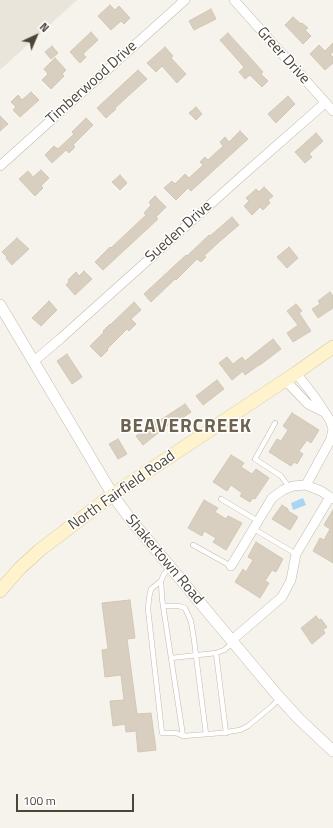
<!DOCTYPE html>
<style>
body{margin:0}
#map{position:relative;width:333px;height:828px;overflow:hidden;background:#f6f3ec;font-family:"Titillium Web",sans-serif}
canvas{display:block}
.north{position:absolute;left:16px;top:16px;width:40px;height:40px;-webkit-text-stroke:3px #fff;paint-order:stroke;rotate:44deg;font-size:11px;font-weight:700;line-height:16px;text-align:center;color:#4b4439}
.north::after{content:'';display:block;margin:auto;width:14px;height:18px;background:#4b4439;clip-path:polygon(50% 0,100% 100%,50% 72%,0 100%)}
.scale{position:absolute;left:16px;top:794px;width:118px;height:18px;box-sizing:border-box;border:2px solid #4b4439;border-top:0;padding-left:5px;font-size:12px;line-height:14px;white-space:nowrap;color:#4b4439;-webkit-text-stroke:3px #fff;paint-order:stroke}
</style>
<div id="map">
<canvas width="333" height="828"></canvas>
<div class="north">N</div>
<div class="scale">100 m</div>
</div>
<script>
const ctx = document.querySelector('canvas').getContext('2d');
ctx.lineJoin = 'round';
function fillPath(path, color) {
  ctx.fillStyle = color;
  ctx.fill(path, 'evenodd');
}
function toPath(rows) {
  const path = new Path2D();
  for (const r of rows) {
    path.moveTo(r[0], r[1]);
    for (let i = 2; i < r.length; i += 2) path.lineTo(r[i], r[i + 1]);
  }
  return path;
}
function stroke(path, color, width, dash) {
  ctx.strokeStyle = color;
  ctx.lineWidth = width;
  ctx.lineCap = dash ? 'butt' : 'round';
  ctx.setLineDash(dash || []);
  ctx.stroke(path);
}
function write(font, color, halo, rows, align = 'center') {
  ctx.font = font + ' "Titillium Web",sans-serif';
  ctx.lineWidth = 3;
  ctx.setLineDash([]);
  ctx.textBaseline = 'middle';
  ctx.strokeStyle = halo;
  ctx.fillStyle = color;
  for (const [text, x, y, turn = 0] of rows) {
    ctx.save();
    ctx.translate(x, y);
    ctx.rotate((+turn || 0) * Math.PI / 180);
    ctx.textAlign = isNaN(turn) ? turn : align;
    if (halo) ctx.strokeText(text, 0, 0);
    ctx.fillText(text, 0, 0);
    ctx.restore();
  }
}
fillPath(toPath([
 [0,0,77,0,0,70]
]), '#eae5da');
fillPath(toPath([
 [303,498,306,505,293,510,291,503]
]), '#a9d4f2');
const building = toPath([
 [110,5,115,10,119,6,130,18,124,24,121,21,111,30,98,16,110,5],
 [211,9,216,19,194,30,189,21,211,9],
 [293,17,301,24,302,23,308,28,305,30,311,36,303,44,285,25,293,17],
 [91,32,98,40,83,54,86,57,80,63,70,52,91,32],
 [228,33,263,72,261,74,268,81,262,87,250,75,245,79,239,72,244,67,220,40,228,33],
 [333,43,333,52,330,54,333,57,333,63,325,70,310,54,319,45,325,51,333,43],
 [52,46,58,53,51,59,45,52,52,46],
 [165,47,173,56,171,58,186,74,177,83,162,66,156,72,147,63,165,47],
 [55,58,66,70,62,74,64,76,51,89,42,80,48,74,44,69,55,58],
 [138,70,147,79,115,108,116,109,106,118,97,108,138,70],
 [31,92,39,100,20,117,13,110,16,107,11,102,18,95,22,100,31,92],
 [288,96,295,104,276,123,268,114,288,96],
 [196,107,202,114,196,120,189,113,196,107],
 [0,116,8,124,0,131,0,116],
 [86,118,93,125,73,145,75,147,69,153,66,150,52,163,45,155,54,146,58,149,74,134,72,132,86,118],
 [240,131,248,139,191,191,188,188,176,200,164,188,172,181,175,184,185,174,189,178,203,165,200,162,205,157,208,160,223,146,220,142,225,137,229,142,240,131],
 [316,133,323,141,309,154,312,157,305,163,295,152,316,133],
 [41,170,49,178,41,186,43,188,35,196,19,179,28,171,33,177,41,170],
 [120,175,127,183,120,190,112,182,120,175],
 [264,187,273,196,268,200,270,203,263,210,260,207,252,215,244,206,249,201,246,198,256,189,259,192,264,187],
 [155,196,166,207,156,217,158,219,103,270,95,262,110,247,111,248,146,215,144,213,151,205,149,202,155,196],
 [232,217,239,225,219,242,204,256,206,257,201,262,197,259,176,280,175,279,151,302,144,294,186,255,187,256,209,235,210,236,232,217],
 [17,238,29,249,12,265,6,258,7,257,2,252,17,238],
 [289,247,298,258,287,268,277,257,289,247],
 [84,271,92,279,75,295,66,285,69,282,68,280,76,272,79,276,84,271],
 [330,292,333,296,333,308,318,318,312,309,320,304,318,301,330,292],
 [49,301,57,310,41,326,32,318,49,301],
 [134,302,141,310,131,319,136,324,129,331,127,329,107,349,108,350,101,357,90,346,104,332,103,331,110,324,110,325,134,302],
 [296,304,302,311,299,313,311,331,293,342,287,333,298,325,287,311,296,304],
 [273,339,281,349,260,365,259,365,245,375,243,371,232,380,219,363,227,357,233,364,242,357,245,361,273,339],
 [67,354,82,377,72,384,57,361,67,354],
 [217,380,224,389,203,405,196,396,217,380],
 [185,404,191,412,174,424,173,421,143,445,136,436,158,419,159,421,185,404],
 [292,413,319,430,311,443,307,440,299,451,303,454,297,464,294,462,291,466,269,452,277,439,281,441,288,430,283,426,292,413],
 [118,439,127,454,118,459,109,444,118,439],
 [231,455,244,463,241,467,252,474,256,469,269,478,255,499,253,498,250,502,240,496,242,493,231,485,227,491,213,482,231,455],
 [204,500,218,508,215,512,226,519,228,516,242,523,226,550,213,542,216,538,204,531,202,536,188,528,204,500],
 [282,505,288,509,288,511,298,517,290,530,272,519,282,505],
 [333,510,333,563,313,551,320,538,324,540,330,529,324,525,333,510],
 [256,542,283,559,276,572,272,570,265,581,269,583,260,598,235,582,243,569,246,572,253,560,248,557,256,542],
 [130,600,135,638,127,639,137,714,151,713,156,750,138,752,136,731,126,732,125,724,113,726,110,701,124,700,121,675,105,677,102,650,108,649,102,603,130,600],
 [316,616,319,620,321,619,327,627,323,630,325,633,312,644,301,628,316,616]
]);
fillPath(building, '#d8cfc1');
stroke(building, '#d3c7b4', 1);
const service = toPath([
 [275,423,255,459,281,476,289,487],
 [221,499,258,521],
 [254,529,296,554],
 [193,545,231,566],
 [170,567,164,574,161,581,162,599,183,736],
 [161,581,151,589,149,598,148,609,157,689,162,733,176,733,183,736,221,733,240,730,248,726,272,706,279,699],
 [163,606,179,606,185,608,191,621,194,640,206,734],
 [216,653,226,733],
 [171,658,216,653,224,650,233,643]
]);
const minor = toPath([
 [234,0,333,111],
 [0,166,185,0],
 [33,362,60,339,243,175,325,103],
 [296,373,314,396,330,420,333,429,331,439,306,485],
 [285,380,308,404,324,412],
 [231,566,272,498,283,490,293,486,306,485,321,491,333,499],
 [232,640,282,597,291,580,296,554,330,497]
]);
const tertiary = toPath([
 [0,305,114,497,131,520,278,696,298,718,333,751]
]);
const secondary = toPath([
 [0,591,20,568,40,550,112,495,296,373,333,347]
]);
stroke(service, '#c2bbae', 5.5);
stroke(minor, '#c2bbae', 10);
stroke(tertiary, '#c2bbae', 12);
stroke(secondary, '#d6c79b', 14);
stroke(service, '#fff', 4.5);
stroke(minor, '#fff', 9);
stroke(tertiary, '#fff', 11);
stroke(secondary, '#fff3cd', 13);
write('15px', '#4b4439', '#fff', [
 ["Greer Drive",283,56,48],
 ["Timberwood Drive",92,83,-42],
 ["Sueden Drive",179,232,-42],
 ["North Fairfield Road",122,491,-35],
 ["Shakertown Road",164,560,50]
]);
ctx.letterSpacing = '1px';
write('bold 19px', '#6e6250', '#fff', [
 ["BEAVERCREEK",186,427]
]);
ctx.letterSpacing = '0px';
</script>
